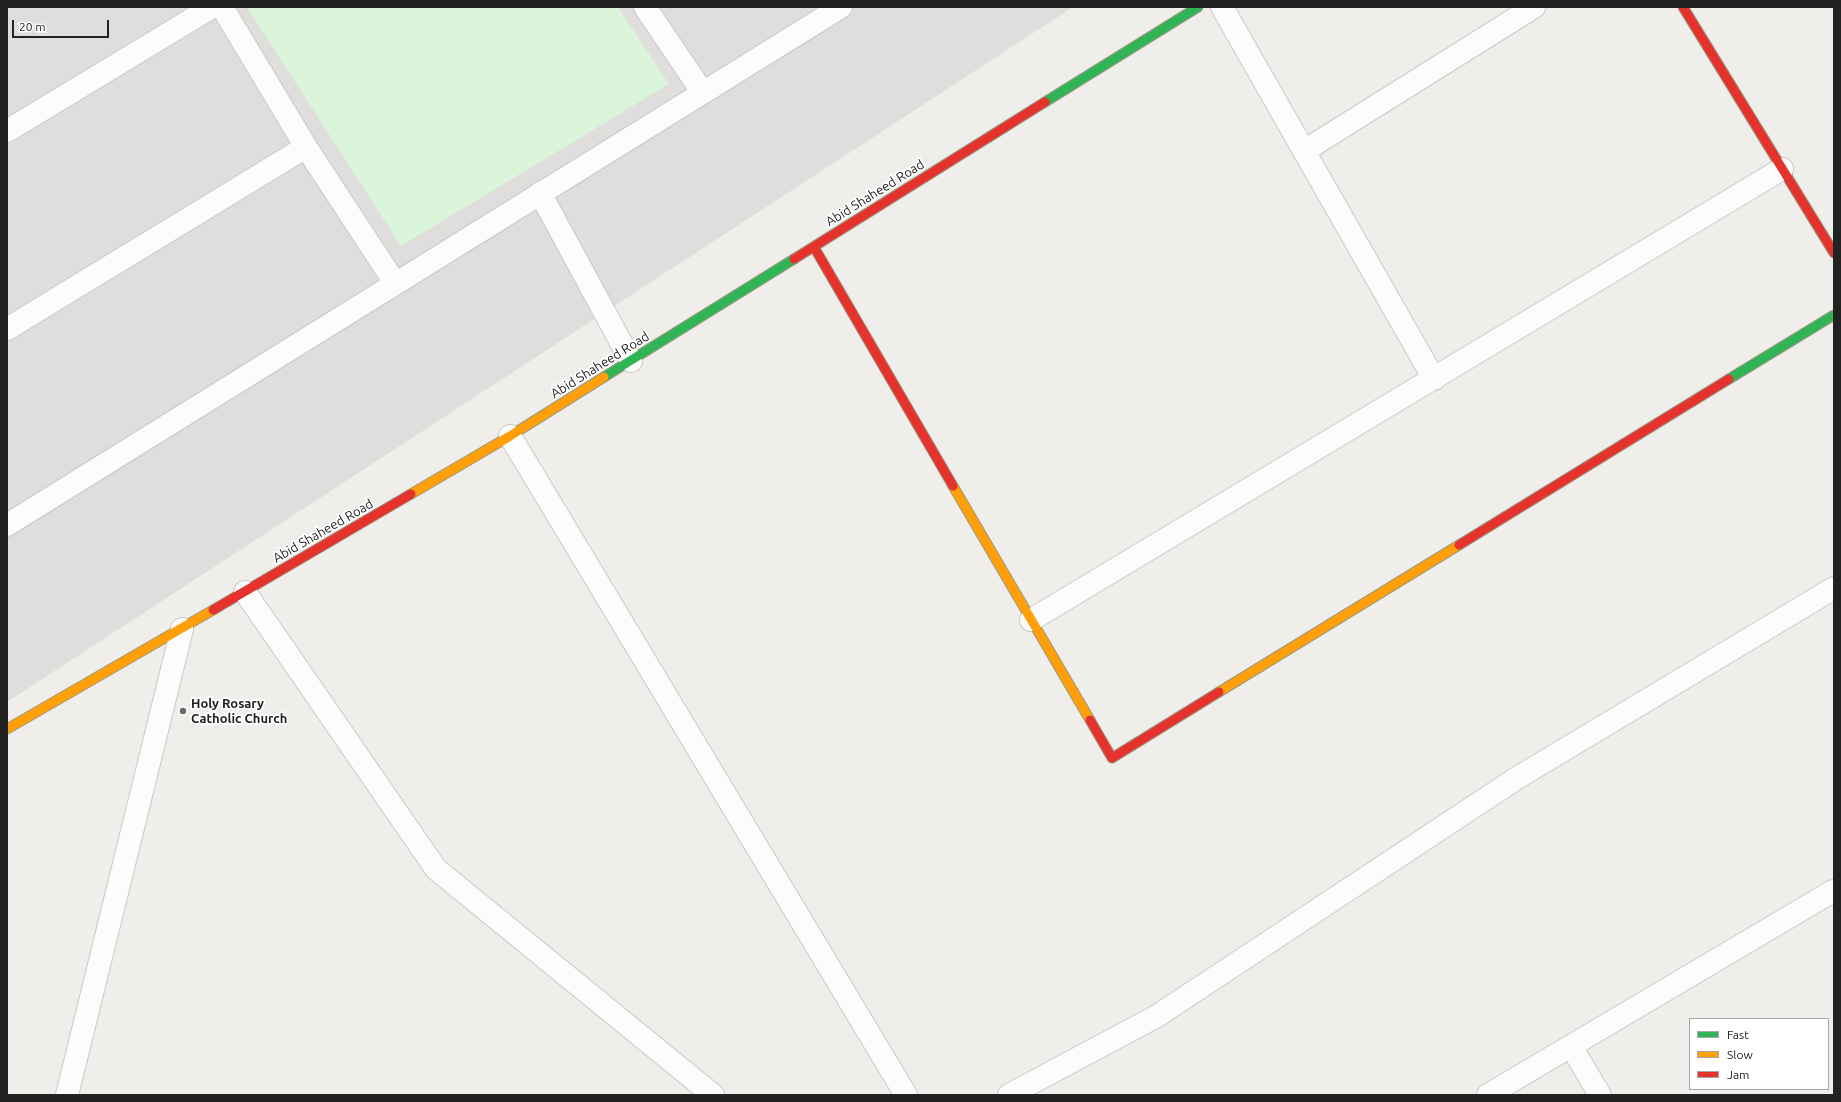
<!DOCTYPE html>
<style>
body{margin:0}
#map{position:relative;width:1841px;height:1102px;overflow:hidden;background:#f0eeeb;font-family:Ubuntu,sans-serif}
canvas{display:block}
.frame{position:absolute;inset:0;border:8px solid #222;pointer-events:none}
.legend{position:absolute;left:1689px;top:1018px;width:140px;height:72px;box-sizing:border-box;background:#fff;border:1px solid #a7a7a7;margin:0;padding:5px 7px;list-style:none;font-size:12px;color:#222}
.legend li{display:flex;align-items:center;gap:8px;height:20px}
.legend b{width:20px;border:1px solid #a7a7a7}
.scale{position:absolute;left:12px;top:20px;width:97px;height:18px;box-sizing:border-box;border:2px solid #222;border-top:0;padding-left:5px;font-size:12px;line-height:14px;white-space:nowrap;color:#222;-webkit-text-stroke:3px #fff;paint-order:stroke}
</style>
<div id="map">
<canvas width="1841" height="1102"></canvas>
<div class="frame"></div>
<ul class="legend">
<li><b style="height:5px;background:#30b455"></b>Fast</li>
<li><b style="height:5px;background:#ff9f0a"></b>Slow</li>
<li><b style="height:5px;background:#e5322d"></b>Jam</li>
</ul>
<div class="scale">20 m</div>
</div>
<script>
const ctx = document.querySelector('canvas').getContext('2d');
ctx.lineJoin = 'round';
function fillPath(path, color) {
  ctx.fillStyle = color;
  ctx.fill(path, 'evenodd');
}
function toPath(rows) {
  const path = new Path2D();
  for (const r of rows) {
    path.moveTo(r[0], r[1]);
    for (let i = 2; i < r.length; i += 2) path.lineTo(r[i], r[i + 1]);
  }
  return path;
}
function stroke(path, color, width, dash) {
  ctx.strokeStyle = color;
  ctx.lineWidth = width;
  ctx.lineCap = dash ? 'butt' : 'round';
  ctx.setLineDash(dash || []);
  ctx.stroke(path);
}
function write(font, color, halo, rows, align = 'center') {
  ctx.font = font + ' Ubuntu,sans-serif';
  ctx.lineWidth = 3.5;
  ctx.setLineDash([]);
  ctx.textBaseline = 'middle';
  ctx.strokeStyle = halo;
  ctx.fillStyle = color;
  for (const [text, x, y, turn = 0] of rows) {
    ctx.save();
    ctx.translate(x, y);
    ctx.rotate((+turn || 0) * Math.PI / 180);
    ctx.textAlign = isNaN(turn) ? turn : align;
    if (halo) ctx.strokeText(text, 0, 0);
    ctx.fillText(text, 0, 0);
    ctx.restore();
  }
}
fillPath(toPath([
 [7,7,1073,7,7,702]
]), '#dfdedc');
fillPath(toPath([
 [252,7,618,7,669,84,401,246,248,9]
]), '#daf5da');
const street = toPath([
 [222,7,306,147,395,283],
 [645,7,703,93],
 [1222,7,1434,379],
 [7,131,212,7],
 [1304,151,1534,7],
 [540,193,631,361],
 [7,329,306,147],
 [510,436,906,1095],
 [7,525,841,7],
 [245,592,436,869,713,1095],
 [1031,620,1782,169],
 [1571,1046,1600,1095],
 [67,1095,182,629],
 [1009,1095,1157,1016,1517,778,1834,588],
 [1488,1095,1833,891]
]);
const fast = toPath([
 [1045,102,1198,7],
 [604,377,794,259],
 [1729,379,1834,315]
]);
const slow = toPath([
 [953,486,1090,720],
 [411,494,510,436,604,377],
 [1219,692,1459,545],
 [7,729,213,610]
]);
const jam = toPath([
 [1683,7,1834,253],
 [814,247,953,486],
 [794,259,1045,102],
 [1459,545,1729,379],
 [213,610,411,494],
 [1090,720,1112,758,1219,692]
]);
stroke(street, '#c9c8c7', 24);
stroke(fast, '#999a82', 11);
stroke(slow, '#999a82', 11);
stroke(jam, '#999a82', 11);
stroke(street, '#fdfcfc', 22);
stroke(fast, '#30b455', 9);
stroke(slow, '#ff9f0a', 9);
stroke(jam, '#e5322d', 9);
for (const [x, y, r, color] of [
 [183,711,4,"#6a6968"]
]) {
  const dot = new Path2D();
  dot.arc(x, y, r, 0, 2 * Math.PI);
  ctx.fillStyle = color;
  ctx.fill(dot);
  stroke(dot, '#fff', 1.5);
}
write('13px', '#222', '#fff', [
 ["Abid Shaheed Road",875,193,-32],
 ["Abid Shaheed Road",600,365,-32],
 ["Abid Shaheed Road",323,531,-30]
]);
write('bold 13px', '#222', '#fff', [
 ["Holy Rosary",191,704],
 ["Catholic Church",191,719]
], 'left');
</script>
